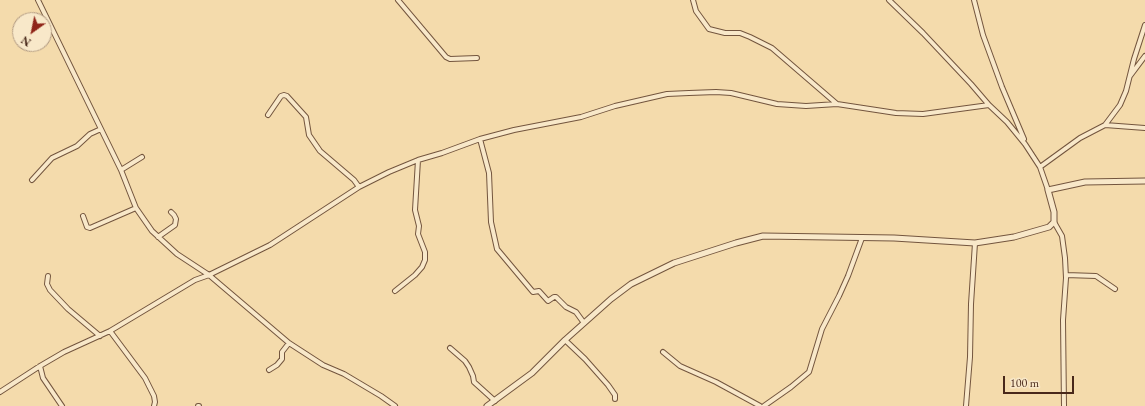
<!DOCTYPE html>
<style>
body{margin:0}
#map{position:relative;width:1145px;height:406px;overflow:hidden;background:#f4dbac;font-family:"EB Garamond",serif}
canvas{display:block}
.north{position:absolute;left:12px;top:12px;width:40px;height:40px;box-sizing:border-box;background:#f8e8c9;border:1px solid #b29b83;border-radius:50%;rotate:213deg;font-size:11px;font-weight:700;line-height:16px;text-align:center;color:#48281a}
.north::after{content:'';display:block;margin:auto;width:14px;height:18px;background:#8f2418;clip-path:polygon(50% 0,100% 100%,50% 72%,0 100%)}
.scale{position:absolute;left:1003px;top:376px;width:71px;height:18px;box-sizing:border-box;border:2px solid #48281a;border-top:0;padding-left:5px;font-size:12px;line-height:14px;white-space:nowrap;color:#48281a;-webkit-text-stroke:3px #f8e8c9;paint-order:stroke}
</style>
<div id="map">
<canvas width="1145" height="406"></canvas>
<div class="north">N</div>
<div class="scale">100 m</div>
</div>
<script>
const ctx = document.querySelector('canvas').getContext('2d');
ctx.lineJoin = 'round';
function toPath(rows) {
  const path = new Path2D();
  for (const r of rows) {
    path.moveTo(r[0], r[1]);
    for (let i = 2; i < r.length; i += 2) path.lineTo(r[i], r[i + 1]);
  }
  return path;
}
function stroke(path, color, width, dash) {
  ctx.strokeStyle = color;
  ctx.lineWidth = width;
  ctx.lineCap = dash ? 'butt' : 'round';
  ctx.setLineDash(dash || []);
  ctx.stroke(path);
}
const minor = toPath([
 [38,0,121,170,136,208,152,231,177,254,209,275,289,343,323,365,344,374,381,396,395,406],
 [398,0,446,57,450,59,477,58],
 [693,0,696,11,709,29,725,33,740,33,750,37,772,48,837,104],
 [889,0,923,33,971,84,989,105,1007,122,1025,144,1040,167,1048,190],
 [974,0,983,35,1002,87,1024,139],
 [1130,76,1145,56],
 [268,115,281,96,284,95,287,96,306,117,309,135,320,151,354,180,359,187],
 [1105,125,1145,128],
 [480,139,489,173,491,222,497,249,533,292,539,291,548,301,554,297,556,297,566,307,576,312,584,323],
 [1040,167,1080,138,1105,125,1120,105,1126,91,1134,59,1145,25],
 [121,170,142,157],
 [32,180,52,158,77,146,90,134,101,129],
 [83,216,87,227,90,228,136,208],
 [1054,222,1062,236,1065,258,1066,278,1063,320,1064,406],
 [158,237,175,225,176,219,174,215,171,212],
 [1066,275,1096,276,1115,289],
 [48,276,47,284,50,290,68,309,100,336],
 [395,291,415,275,422,267,425,260,425,252,418,234,419,226,415,210,418,160],
 [110,331,145,378,154,396,155,402,154,406],
 [565,340,585,359,608,385,615,395,615,399],
 [450,348,465,361,469,367,473,376,474,382,495,401],
 [663,352,680,366,716,382,760,406],
 [40,366,43,378,62,406],
 [269,370,277,365,282,359,282,352,289,343],
 [0,392,40,366,64,352,110,331,195,280,209,275,270,245,359,187,389,172,418,160,442,153,480,139,514,130,581,117,615,106,667,94,689,93,716,92,731,93,777,104,806,106,837,104,896,113,923,114,989,105],
 [198,406,199,406],
 [764,406,791,387,809,372,822,329,839,296,848,276,862,238],
 [966,406,970,357,971,304,975,243]
]);
const tertiary = toPath([
 [487,406,532,373,565,340,611,299,631,284,674,263,736,243,763,236,894,238,975,243,1014,237,1049,227,1054,222,1054,212,1048,190,1085,182,1145,181]
]);
stroke(minor, '#73553e', 6);
stroke(tertiary, '#73553e', 7);
stroke(minor, '#f8e8c9', 4);
stroke(tertiary, '#f8e8c9', 5);
</script>
